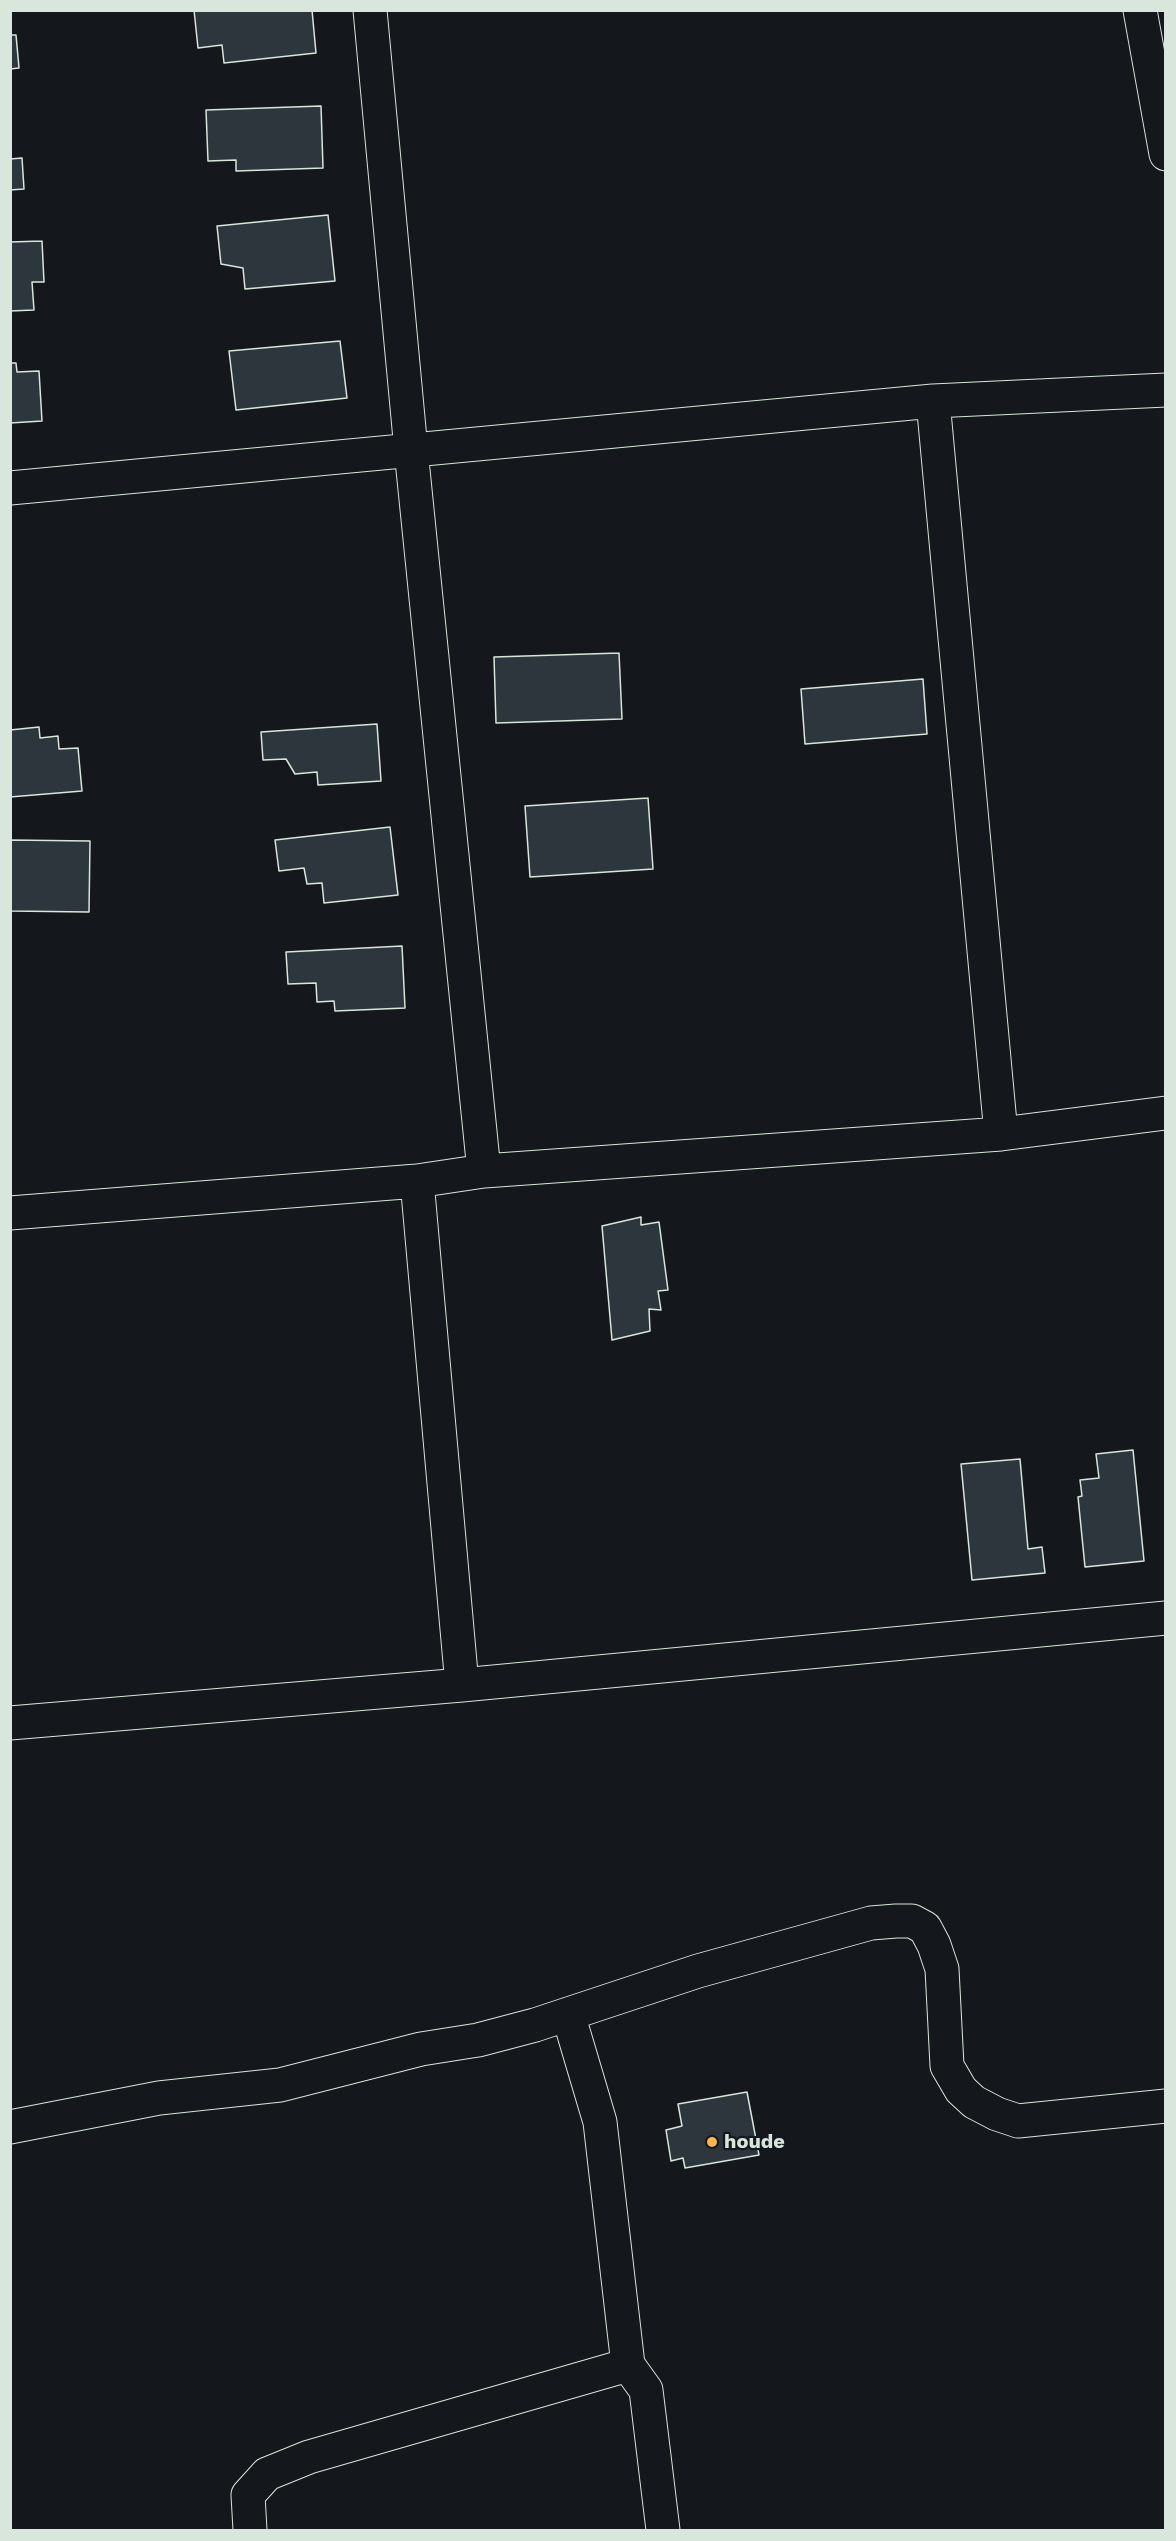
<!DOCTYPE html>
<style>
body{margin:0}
#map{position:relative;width:1176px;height:2541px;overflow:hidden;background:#14181c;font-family:"Work Sans",sans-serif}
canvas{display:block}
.frame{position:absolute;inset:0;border:12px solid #d8e6dc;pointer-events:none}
</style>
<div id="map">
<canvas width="1176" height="2541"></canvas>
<div class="frame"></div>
</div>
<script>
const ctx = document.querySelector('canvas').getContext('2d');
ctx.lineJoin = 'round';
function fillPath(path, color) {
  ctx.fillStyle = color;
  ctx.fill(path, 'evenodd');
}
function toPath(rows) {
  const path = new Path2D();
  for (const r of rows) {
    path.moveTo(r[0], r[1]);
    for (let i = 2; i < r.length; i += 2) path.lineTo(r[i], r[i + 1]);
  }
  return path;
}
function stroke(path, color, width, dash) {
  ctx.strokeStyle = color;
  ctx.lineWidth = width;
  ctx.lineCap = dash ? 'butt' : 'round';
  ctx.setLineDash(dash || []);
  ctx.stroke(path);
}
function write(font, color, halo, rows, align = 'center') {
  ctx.font = font + ' "Work Sans",sans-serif';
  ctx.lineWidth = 4.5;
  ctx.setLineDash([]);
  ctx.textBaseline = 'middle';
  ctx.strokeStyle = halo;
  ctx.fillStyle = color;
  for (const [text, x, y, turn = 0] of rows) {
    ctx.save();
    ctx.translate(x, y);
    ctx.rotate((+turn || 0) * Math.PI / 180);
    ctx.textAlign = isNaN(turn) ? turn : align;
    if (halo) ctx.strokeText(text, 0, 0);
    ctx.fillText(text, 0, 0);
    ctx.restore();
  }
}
const building = toPath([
 [194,10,312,10,316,53,224,63,222,45,198,48,194,10],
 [10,35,16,35,19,68,10,69,10,35],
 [321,106,323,168,236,171,236,160,208,161,206,110,321,106],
 [22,158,24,189,10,190,10,159,22,158],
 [328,215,335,281,245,289,243,268,221,264,217,226,328,215],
 [42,241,44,282,32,282,34,310,10,311,10,242,42,241],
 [340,341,347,398,236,410,229,351,340,341],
 [10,363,16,363,17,372,39,371,42,421,10,423,10,363],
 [619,653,622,719,496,723,494,657,619,653],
 [923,679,927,734,805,744,801,689,923,679],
 [377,724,381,781,318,785,317,772,295,774,286,759,263,760,261,732,377,724],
 [39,727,40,738,58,736,59,749,78,748,82,791,10,797,10,730,39,727],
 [648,798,653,869,530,877,525,806,648,798],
 [390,827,398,895,324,903,322,883,307,884,304,868,279,871,275,840,390,827],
 [10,840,90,841,89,912,10,911,10,840],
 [402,946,405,1008,335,1011,334,1001,317,1002,316,983,288,984,286,952,402,946],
 [641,1217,641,1225,659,1222,668,1290,658,1291,661,1310,649,1309,650,1331,612,1340,602,1226,641,1217],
 [1133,1450,1144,1561,1085,1567,1078,1497,1082,1496,1080,1480,1099,1478,1096,1454,1133,1450],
 [1020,1459,1028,1549,1042,1547,1045,1573,972,1580,961,1464,1020,1459],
 [747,2092,759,2155,685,2168,683,2158,671,2161,666,2130,682,2126,678,2104,747,2092]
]);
fillPath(building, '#2c363c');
stroke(building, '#d8e6dc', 1.5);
const minor = toPath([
 [370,10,411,450,484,1171],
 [1140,10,1166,154],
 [933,401,1001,1134],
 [10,488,933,401,1166,390],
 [417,1181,462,1685],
 [10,1213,417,1181,484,1171,1001,1134,1166,1113],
 [10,1723,462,1685,1166,1618],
 [568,2014,600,2122,628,2365,646,2390,663,2530],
 [10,2127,159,2098,280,2085,421,2049,478,2040,535,2025,698,1971,871,1923,896,1921,912,1921,925,1928,934,1945,942,1969,947,2066,961,2090,974,2102,997,2114,1018,2121,1166,2106],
 [250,2530,248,2495,267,2474,309,2457,628,2365]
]);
stroke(minor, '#d8e6dc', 35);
stroke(minor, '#14181c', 33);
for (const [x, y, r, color] of [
 [712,2142,6,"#ffb74d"]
]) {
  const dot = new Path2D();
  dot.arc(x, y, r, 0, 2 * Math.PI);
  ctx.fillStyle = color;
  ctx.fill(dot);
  stroke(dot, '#14181c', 2);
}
write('bold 20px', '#d8e6dc', '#14181c', [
 ["houde",724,2142]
], 'left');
</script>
